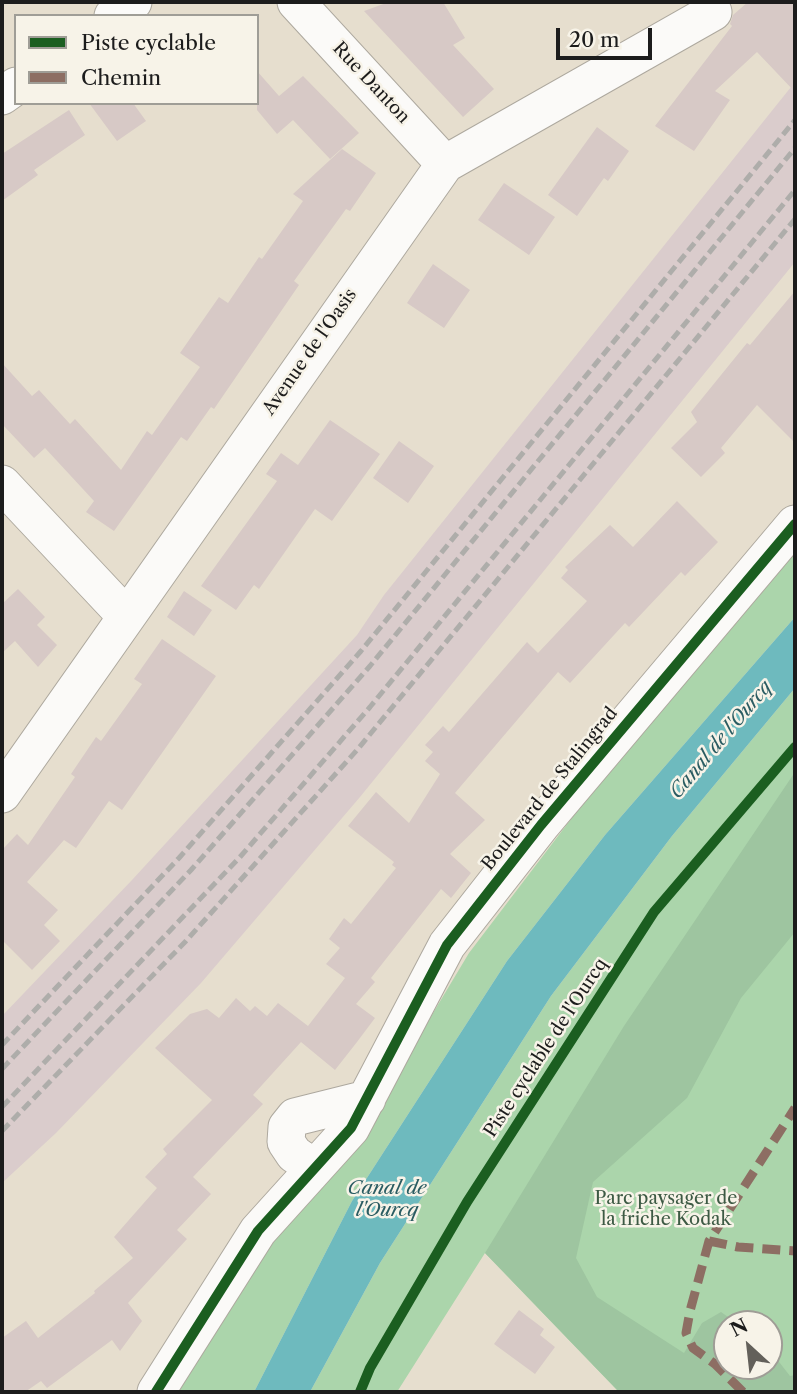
<!DOCTYPE html>
<style>
body{margin:0}
#map{position:relative;width:797px;height:1394px;overflow:hidden;background:#e6dece;font-family:"Libre Caslon Text",serif}
canvas{display:block}
.frame{position:absolute;inset:0;border:4px solid #1c1c1c;pointer-events:none}
.legend{position:absolute;left:14px;top:14px;width:245px;height:91px;box-sizing:border-box;background:#f7f3e8;border:2px solid #9f9d96;margin:0;padding:9px 12px;list-style:none;font-size:21px;color:#1c1c1c}
.legend li{display:flex;align-items:center;gap:14px;height:35px}
.legend b{width:35px;border:2px solid #9f9d96}
.north{position:absolute;left:713px;top:1310px;width:70px;height:70px;box-sizing:border-box;background:#f7f3e8;border:2px solid #9f9d96;border-radius:50%;rotate:333deg;font-size:19px;font-weight:700;line-height:28px;text-align:center;color:#1c1c1c}
.north::after{content:'';display:block;margin:auto;width:24px;height:32px;background:#63605a;clip-path:polygon(50% 0,100% 100%,50% 72%,0 100%)}
.scale{position:absolute;left:556px;top:28px;width:96px;height:32px;box-sizing:border-box;border:4px solid #1c1c1c;border-top:0;padding-left:9px;font-size:21px;line-height:24px;white-space:nowrap;color:#1c1c1c;-webkit-text-stroke:5px #f7f3e8;paint-order:stroke}
</style>
<div id="map">
<canvas width="797" height="1394"></canvas>
<div class="frame"></div>
<ul class="legend">
<li><b style="height:9px;background:#1b5e20"></b>Piste cyclable</li>
<li><b style="height:9px;background:#8d6e63"></b>Chemin</li>
</ul>
<div class="north">N</div>
<div class="scale">20 m</div>
</div>
<script>
const ctx = document.querySelector('canvas').getContext('2d');
ctx.lineJoin = 'round';
function fillPath(path, color) {
  ctx.fillStyle = color;
  ctx.fill(path, 'evenodd');
}
function toPath(rows) {
  const path = new Path2D();
  for (const r of rows) {
    path.moveTo(r[0], r[1]);
    for (let i = 2; i < r.length; i += 2) path.lineTo(r[i], r[i + 1]);
  }
  return path;
}
function stroke(path, color, width, dash) {
  ctx.strokeStyle = color;
  ctx.lineWidth = width;
  ctx.lineCap = dash ? 'butt' : 'round';
  ctx.setLineDash(dash || []);
  ctx.stroke(path);
}
function write(font, color, halo, rows, align = 'center') {
  ctx.font = font + ' "Libre Caslon Text",serif';
  ctx.lineWidth = 5;
  ctx.setLineDash([]);
  ctx.textBaseline = 'middle';
  ctx.strokeStyle = halo;
  ctx.fillStyle = color;
  for (const [text, x, y, turn = 0] of rows) {
    ctx.save();
    ctx.translate(x, y);
    ctx.rotate((+turn || 0) * Math.PI / 180);
    ctx.textAlign = isNaN(turn) ? turn : align;
    if (halo) ctx.strokeText(text, 0, 0);
    ctx.fillText(text, 0, 0);
    ctx.restore();
  }
}
fillPath(toPath([
 [795,82,795,262,360,797,201,983,56,1133,2,1183,2,1016,132,880,357,635,384,595]
]), '#dacccc');
fillPath(toPath([
 [795,551,795,617,605,835,507,961,352,1201,254,1392,166,1392,259,1248,385,1093,469,953,641,727],
 [795,688,795,1392,619,1392,485,1253,397,1392,310,1392,380,1263,551,996,672,836],
 [727,1324,769,1324,769,1366,727,1366]
]), '#abd5ab');
fillPath(toPath([
 [795,772,795,932,741,998,687,1098,593,1182,576,1258,597,1297,684,1353,702,1323,721,1312,738,1324,727,1324,727,1366,769,1366,769,1349,790,1376,795,1375,795,1392,619,1392,485,1253,624,1026]
]), '#9ec5a0');
fillPath(toPath([
 [795,617,795,688,672,836,551,996,380,1263,310,1392,254,1392,352,1201,507,961,605,835]
]), '#6ebabe');
fillPath(toPath([
 [389,2,443,2,465,38,453,45,494,89,463,117,364,11],
 [748,2,795,2,795,92,757,52,715,91,730,100,694,151,655,126,732,26,730,24,733,15],
 [257,71,279,96,303,76,359,133,330,159,293,120,277,134,257,110],
 [89,103,133,103,146,121,117,141],
 [69,110,85,135,34,170,38,175,2,201,2,154],
 [597,127,629,151,608,181,604,178,577,216,548,195],
 [342,149,376,173,350,211,346,209,294,281,299,285,214,409,211,407,187,441,181,437,114,531,86,512,94,501,45,448,34,458,2,424,2,363,32,396,39,390,70,424,75,419,121,470,147,431,152,435,200,367,180,353,219,297,228,303,259,257,262,259,303,201,293,194],
 [504,183,555,217,529,255,478,220],
 [433,264,470,290,444,328,407,303],
 [795,291,795,443,757,405,721,448,725,453,701,477,671,448,697,422,691,412,747,343,750,345],
 [330,420,380,454,332,521,315,509,259,589,254,585,236,610,201,586,277,481,266,474,281,453,298,465],
 [399,441,434,466,408,503,373,478],
 [677,501,718,542,685,576,681,572,629,627,625,623,570,683,558,672,455,793,485,820,450,854,471,873,451,898,441,889,371,978,375,982,356,1004,375,1018,357,1042,335,1070,301,1042,253,1095,263,1104,193,1177,211,1194,177,1230,187,1239,128,1303,142,1321,120,1351,112,1340,47,1388,41,1381,25,1392,2,1392,2,1338,26,1321,38,1338,95,1293,94,1291,133,1258,114,1237,157,1188,145,1177,167,1154,163,1149,212,1100,155,1048,190,1014,207,1009,219,1018,236,998,250,1011,255,1006,267,1016,278,1003,308,1026,345,978,326,964,340,948,329,939,344,918,351,924,396,868,392,865,394,862,348,826,376,792,409,823,440,774,425,761,433,752,425,745,443,726,449,732,527,642,538,653,587,601,561,578,568,570,565,567,610,525,633,547],
 [18,589,45,617,37,625,57,645,38,667,15,641,2,653,2,604],
 [184,591,212,610,194,636,167,617],
 [162,639,216,676,122,810,109,801,76,848,64,840,27,882,58,910,44,925,60,941,32,970,2,940,2,850,17,834,28,845,75,777,71,774,96,737,101,741,142,684,134,679],
 [519,1310,544,1329,540,1335,555,1347,535,1374,494,1344]
]), '#d7c9c6');
const minor = toPath([
 [296,2,445,164],
 [113,16,133,2],
 [2,96,16,86],
 [2,484,125,615],
 [2,794,445,164,713,12],
 [314,1168,294,1154,286,1142,287,1127,295,1117,367,1099],
 [156,1392,258,1231,351,1128,447,945,541,825,795,524]
]);
stroke(minor, '#ada89e', 39);
stroke(minor, '#fbfaf8', 37);
stroke(toPath([
 [2,1045,179,858,361,651,795,120],
 [2,1069,191,870,370,666,795,148],
 [2,1107,240,857,370,707,795,190],
 [2,1131,185,942,357,750,795,219]
]), '#aeadaa', 5, [10, 5]);
stroke(toPath([
 [709,1241,738,1247,795,1251],
 [743,1392,715,1364,693,1348,686,1333,690,1311,709,1241,795,1108]
]), '#8d6e63', 9, [18, 9]);
stroke(toPath([
 [156,1392,258,1231,351,1128,447,945,541,825,795,524],
 [360,1392,370,1368,467,1202,654,912,795,747]
]), '#1b5e20', 10);
write('18px', '#1c1c1c', '#f7f3e8', [
 ["Rue Danton",371,83,47],
 ["Avenue de l'Oasis",310,352,-55],
 ["Boulevard de Stalingrad",550,789,-51],
 ["Piste cyclable de l'Ourcq",546,1048,-57]
]);
write('18px', '#3d5a44', '#f7f3e8', [
 ["Parc paysager de",666,1199],
 ["la friche Kodak",666,1220]
]);
write('italic 19px', '#2a5c62', '#f7f3e8', [
 ["Canal de l'Ourcq",721,740,-50],
 ["Canal de",387,1189],
 ["l'Ourcq",387,1211]
]);
</script>
